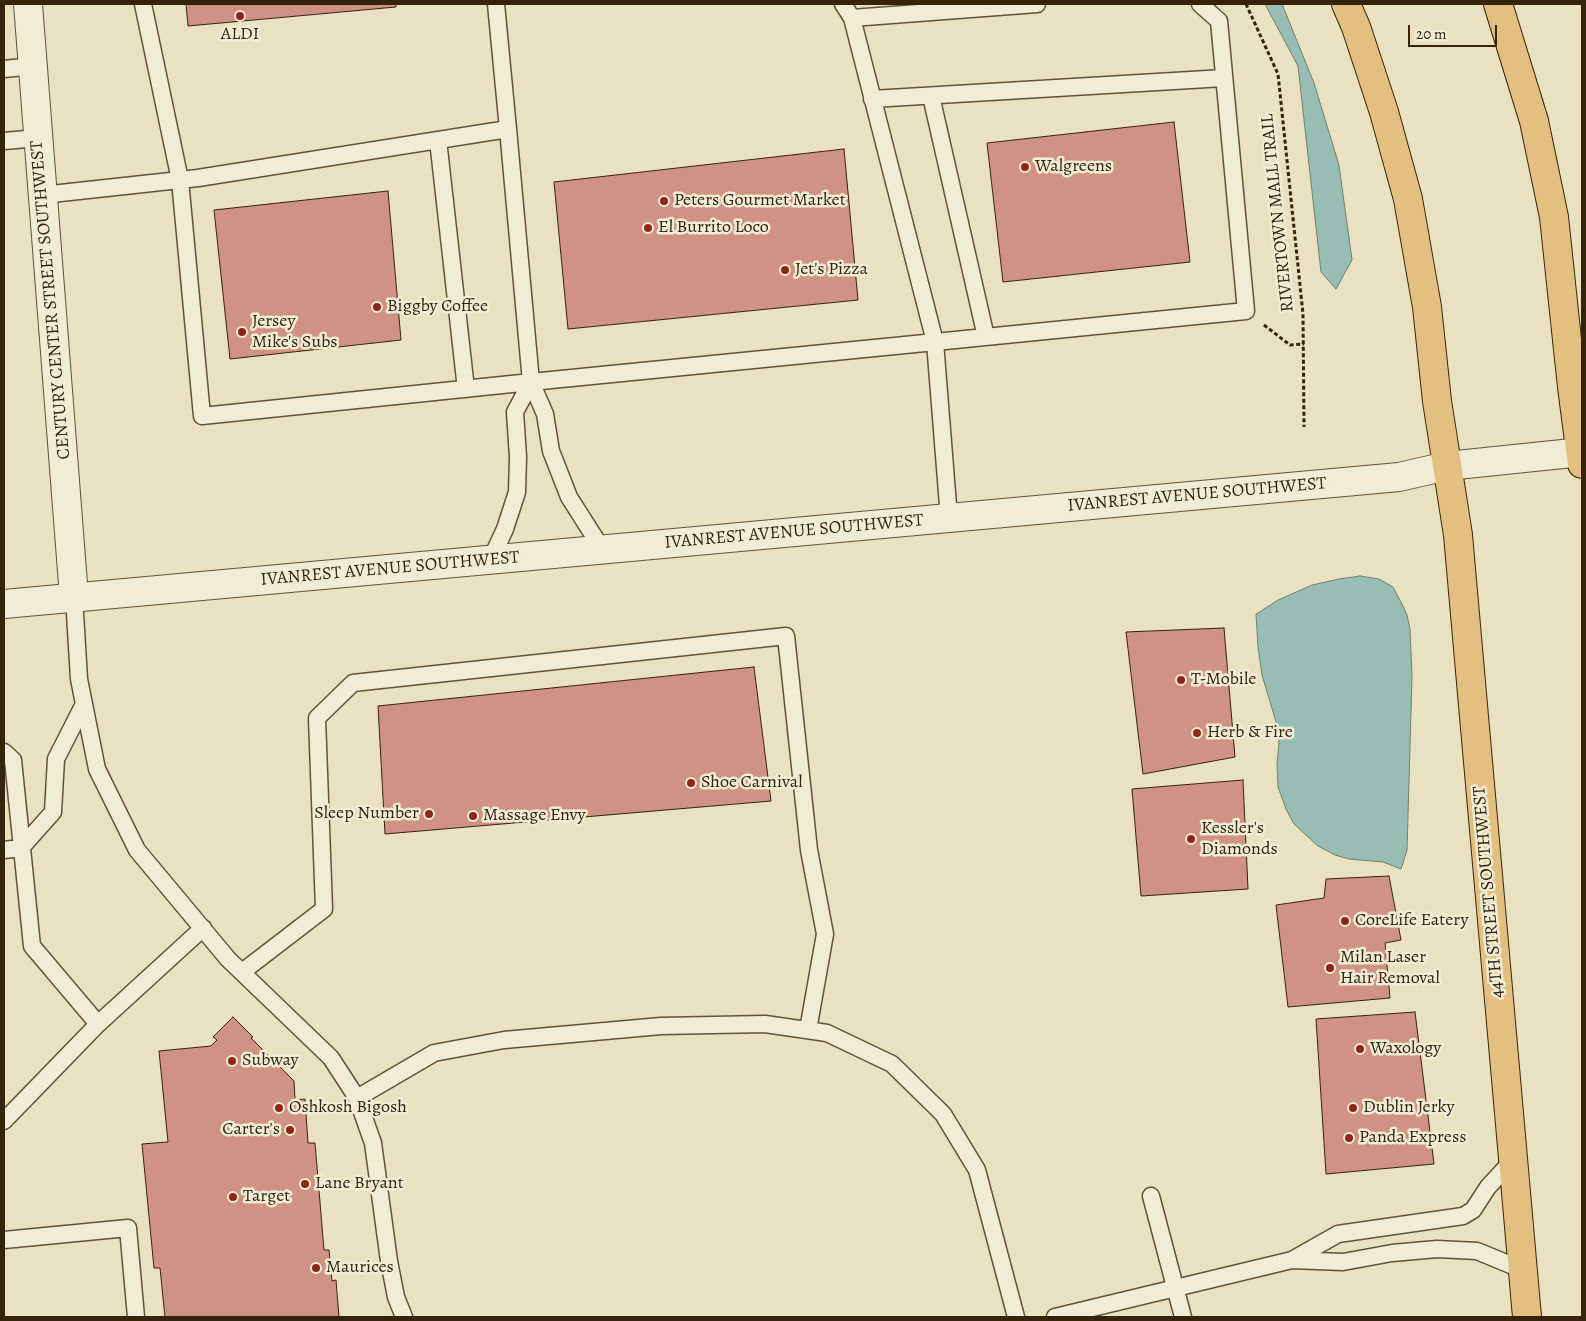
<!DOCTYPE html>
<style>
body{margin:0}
#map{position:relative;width:1586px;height:1321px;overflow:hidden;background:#e9e1c0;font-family:Alegreya,serif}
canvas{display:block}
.frame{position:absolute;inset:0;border:5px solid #35230b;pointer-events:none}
.scale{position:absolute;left:1408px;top:25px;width:89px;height:22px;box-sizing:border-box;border:2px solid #35230b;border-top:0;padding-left:6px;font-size:15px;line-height:18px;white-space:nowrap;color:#35230b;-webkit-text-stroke:4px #f1ecd6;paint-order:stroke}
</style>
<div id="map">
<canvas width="1586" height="1321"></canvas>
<div class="frame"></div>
<div class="scale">20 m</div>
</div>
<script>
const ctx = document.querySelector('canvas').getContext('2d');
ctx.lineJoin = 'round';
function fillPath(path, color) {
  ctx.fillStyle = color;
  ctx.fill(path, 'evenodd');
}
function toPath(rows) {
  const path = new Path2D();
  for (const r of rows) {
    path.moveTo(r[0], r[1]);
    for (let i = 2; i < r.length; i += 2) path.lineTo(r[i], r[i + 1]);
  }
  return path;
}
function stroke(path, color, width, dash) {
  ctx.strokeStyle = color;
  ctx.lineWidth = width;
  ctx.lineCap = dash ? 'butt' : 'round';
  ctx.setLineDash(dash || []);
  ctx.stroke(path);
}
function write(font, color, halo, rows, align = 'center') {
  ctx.font = font + ' Alegreya,serif';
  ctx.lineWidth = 5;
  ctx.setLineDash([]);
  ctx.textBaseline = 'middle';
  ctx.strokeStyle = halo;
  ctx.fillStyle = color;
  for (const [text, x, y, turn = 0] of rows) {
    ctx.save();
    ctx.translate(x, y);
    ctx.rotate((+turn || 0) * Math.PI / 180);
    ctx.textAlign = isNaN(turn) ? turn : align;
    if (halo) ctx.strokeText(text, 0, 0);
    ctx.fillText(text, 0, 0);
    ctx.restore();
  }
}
const water = toPath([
 [1265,4,1282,4,1314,83,1339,165,1352,260,1336,289,1321,272,1298,66,1265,4],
 [1360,576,1379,579,1393,587,1402,604,1407,615,1410,629,1412,677,1407,850,1401,869,1383,862,1349,859,1335,855,1318,846,1294,824,1286,809,1278,787,1277,764,1279,743,1277,725,1262,675,1258,647,1256,614,1258,613,1278,600,1312,585,1339,579,1360,576]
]);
fillPath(water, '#97bdb4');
stroke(water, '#707f70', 1);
const building = toPath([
 [186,4,396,4,396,7,188,26,186,4],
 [1174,122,1190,262,1003,282,987,143,1174,122],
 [844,149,858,300,568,329,554,182,844,149],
 [388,191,401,340,230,359,214,210,388,191],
 [1224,628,1235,757,1143,774,1126,632,1224,628],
 [754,667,771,801,385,834,378,706,754,667],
 [1243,780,1248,889,1141,896,1132,789,1243,780],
 [1389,876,1401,940,1385,943,1390,998,1288,1007,1276,905,1324,898,1326,879,1389,876],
 [1415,1012,1434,1164,1326,1174,1316,1019,1415,1012],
 [233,1017,253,1037,251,1038,294,1081,295,1100,305,1099,308,1143,315,1143,324,1250,329,1250,332,1281,336,1280,339,1317,165,1317,160,1268,154,1268,142,1144,168,1142,159,1051,211,1046,217,1040,213,1037,233,1017]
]);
fillPath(building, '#cf9283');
stroke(building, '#35230b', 1);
const service = toPath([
 [143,4,180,180,202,416,531,382,508,129],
 [843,4,852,18,1037,4],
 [4,69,33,66],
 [931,96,986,337],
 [872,99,1224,78],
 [438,140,466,389],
 [4,141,38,138],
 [42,195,198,178,508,129,496,4],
 [531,382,935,342,852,18],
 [531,382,545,414,551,451,569,497,602,549],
 [949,518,935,342,1246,311,1219,21,1200,4],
 [491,559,505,529,517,492,518,457,515,412,531,382],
 [74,597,79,679,97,769,137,850,228,959,331,1058,357,1098,373,1143,389,1261,396,1297,404,1317],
 [4,752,13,760,32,946,98,1024,203,928],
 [4,850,21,848,53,812,56,759,84,704],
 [242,972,324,909,317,718,353,683,786,636,809,850,825,934,808,1030],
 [357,1098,434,1053,504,1040,661,1026,765,1024,827,1033,892,1064,943,1114,977,1170,1016,1317],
 [4,1121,98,1024],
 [1513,1160,1488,1187,1473,1210,1463,1216,1338,1234,1292,1260,1343,1262,1392,1253,1437,1249,1477,1251,1523,1270],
 [1151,1196,1183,1317],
 [4,1240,128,1228,136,1317],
 [1055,1317,1292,1260]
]);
const minor = toPath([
 [28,4,74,597]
]);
const tertiary = toPath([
 [4,604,1399,477,1447,466,1582,452]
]);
const primary = toPath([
 [1346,4,1356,27,1384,112,1408,199,1427,307,1437,401,1458,535,1527,1317],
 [1498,4,1534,121,1554,217,1572,387,1582,464]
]);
stroke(service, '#625238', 19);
stroke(minor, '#625238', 30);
stroke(tertiary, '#625238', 30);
stroke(primary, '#35230b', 30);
stroke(toPath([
 [1246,4,1278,74,1303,314,1304,427],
 [1264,325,1290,345,1304,344]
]), '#35230b', 3, [4, 2.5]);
stroke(service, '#f1ecd6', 16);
stroke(minor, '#f1ecd6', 28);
stroke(tertiary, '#f1ecd6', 28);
stroke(primary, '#e4c080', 28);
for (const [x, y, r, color] of [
 [240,16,5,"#8f2418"],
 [1025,167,5,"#8f2418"],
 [664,201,5,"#8f2418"],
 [648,228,5,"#8f2418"],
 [785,270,5,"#8f2418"],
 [377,307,5,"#8f2418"],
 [242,332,5,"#8f2418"],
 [1181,680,5,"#8f2418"],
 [1197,733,5,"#8f2418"],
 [691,783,5,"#8f2418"],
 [429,814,5,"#8f2418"],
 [473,816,5,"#8f2418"],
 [1191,839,5,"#8f2418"],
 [1345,921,5,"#8f2418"],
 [1330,968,5,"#8f2418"],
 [1360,1049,5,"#8f2418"],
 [232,1061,5,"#8f2418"],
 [279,1108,5,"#8f2418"],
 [1353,1108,5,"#8f2418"],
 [290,1130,5,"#8f2418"],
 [1349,1138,5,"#8f2418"],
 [305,1184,5,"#8f2418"],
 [233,1197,5,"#8f2418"],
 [316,1268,5,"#8f2418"]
]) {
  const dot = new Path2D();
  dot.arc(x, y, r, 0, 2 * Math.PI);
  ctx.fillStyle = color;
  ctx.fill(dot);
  stroke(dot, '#f1ecd6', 2);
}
write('18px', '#35230b', '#f1ecd6', [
 ["ALDI",240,35,"center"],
 ["Walgreens",1035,167],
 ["Peters Gourmet Market",674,201],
 ["El Burrito Loco",658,228],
 ["Jet's Pizza",795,270],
 ["Biggby Coffee",387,307],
 ["Jersey",252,322],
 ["Mike's Subs",252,343],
 ["T-Mobile",1191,680],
 ["Herb & Fire",1207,733],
 ["Shoe Carnival",701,783],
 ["Sleep Number",419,814,"right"],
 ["Massage Envy",483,816],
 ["Kessler's",1201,829],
 ["Diamonds",1201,850],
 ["CoreLife Eatery",1355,921],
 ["Milan Laser",1340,958],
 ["Hair Removal",1340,979],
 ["Waxology",1370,1049],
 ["Subway",242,1061],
 ["Oshkosh Bigosh",289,1108],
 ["Dublin Jerky",1363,1108],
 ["Carter's",280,1130,"right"],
 ["Panda Express",1359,1138],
 ["Lane Bryant",315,1184],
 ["Target",243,1197],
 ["Maurices",326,1268]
], 'left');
write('18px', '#35230b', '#f1ecd6', [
 ["RIVERTOWN MALL TRAIL",1278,213,-96],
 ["CENTURY CENTER STREET SOUTHWEST",51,300,-95],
 ["IVANREST AVENUE SOUTHWEST",1197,495,-5],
 ["IVANREST AVENUE SOUTHWEST",794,532,-5],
 ["IVANREST AVENUE SOUTHWEST",390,569,-5],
 ["44TH STREET SOUTHWEST",1489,892,-95]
]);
</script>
